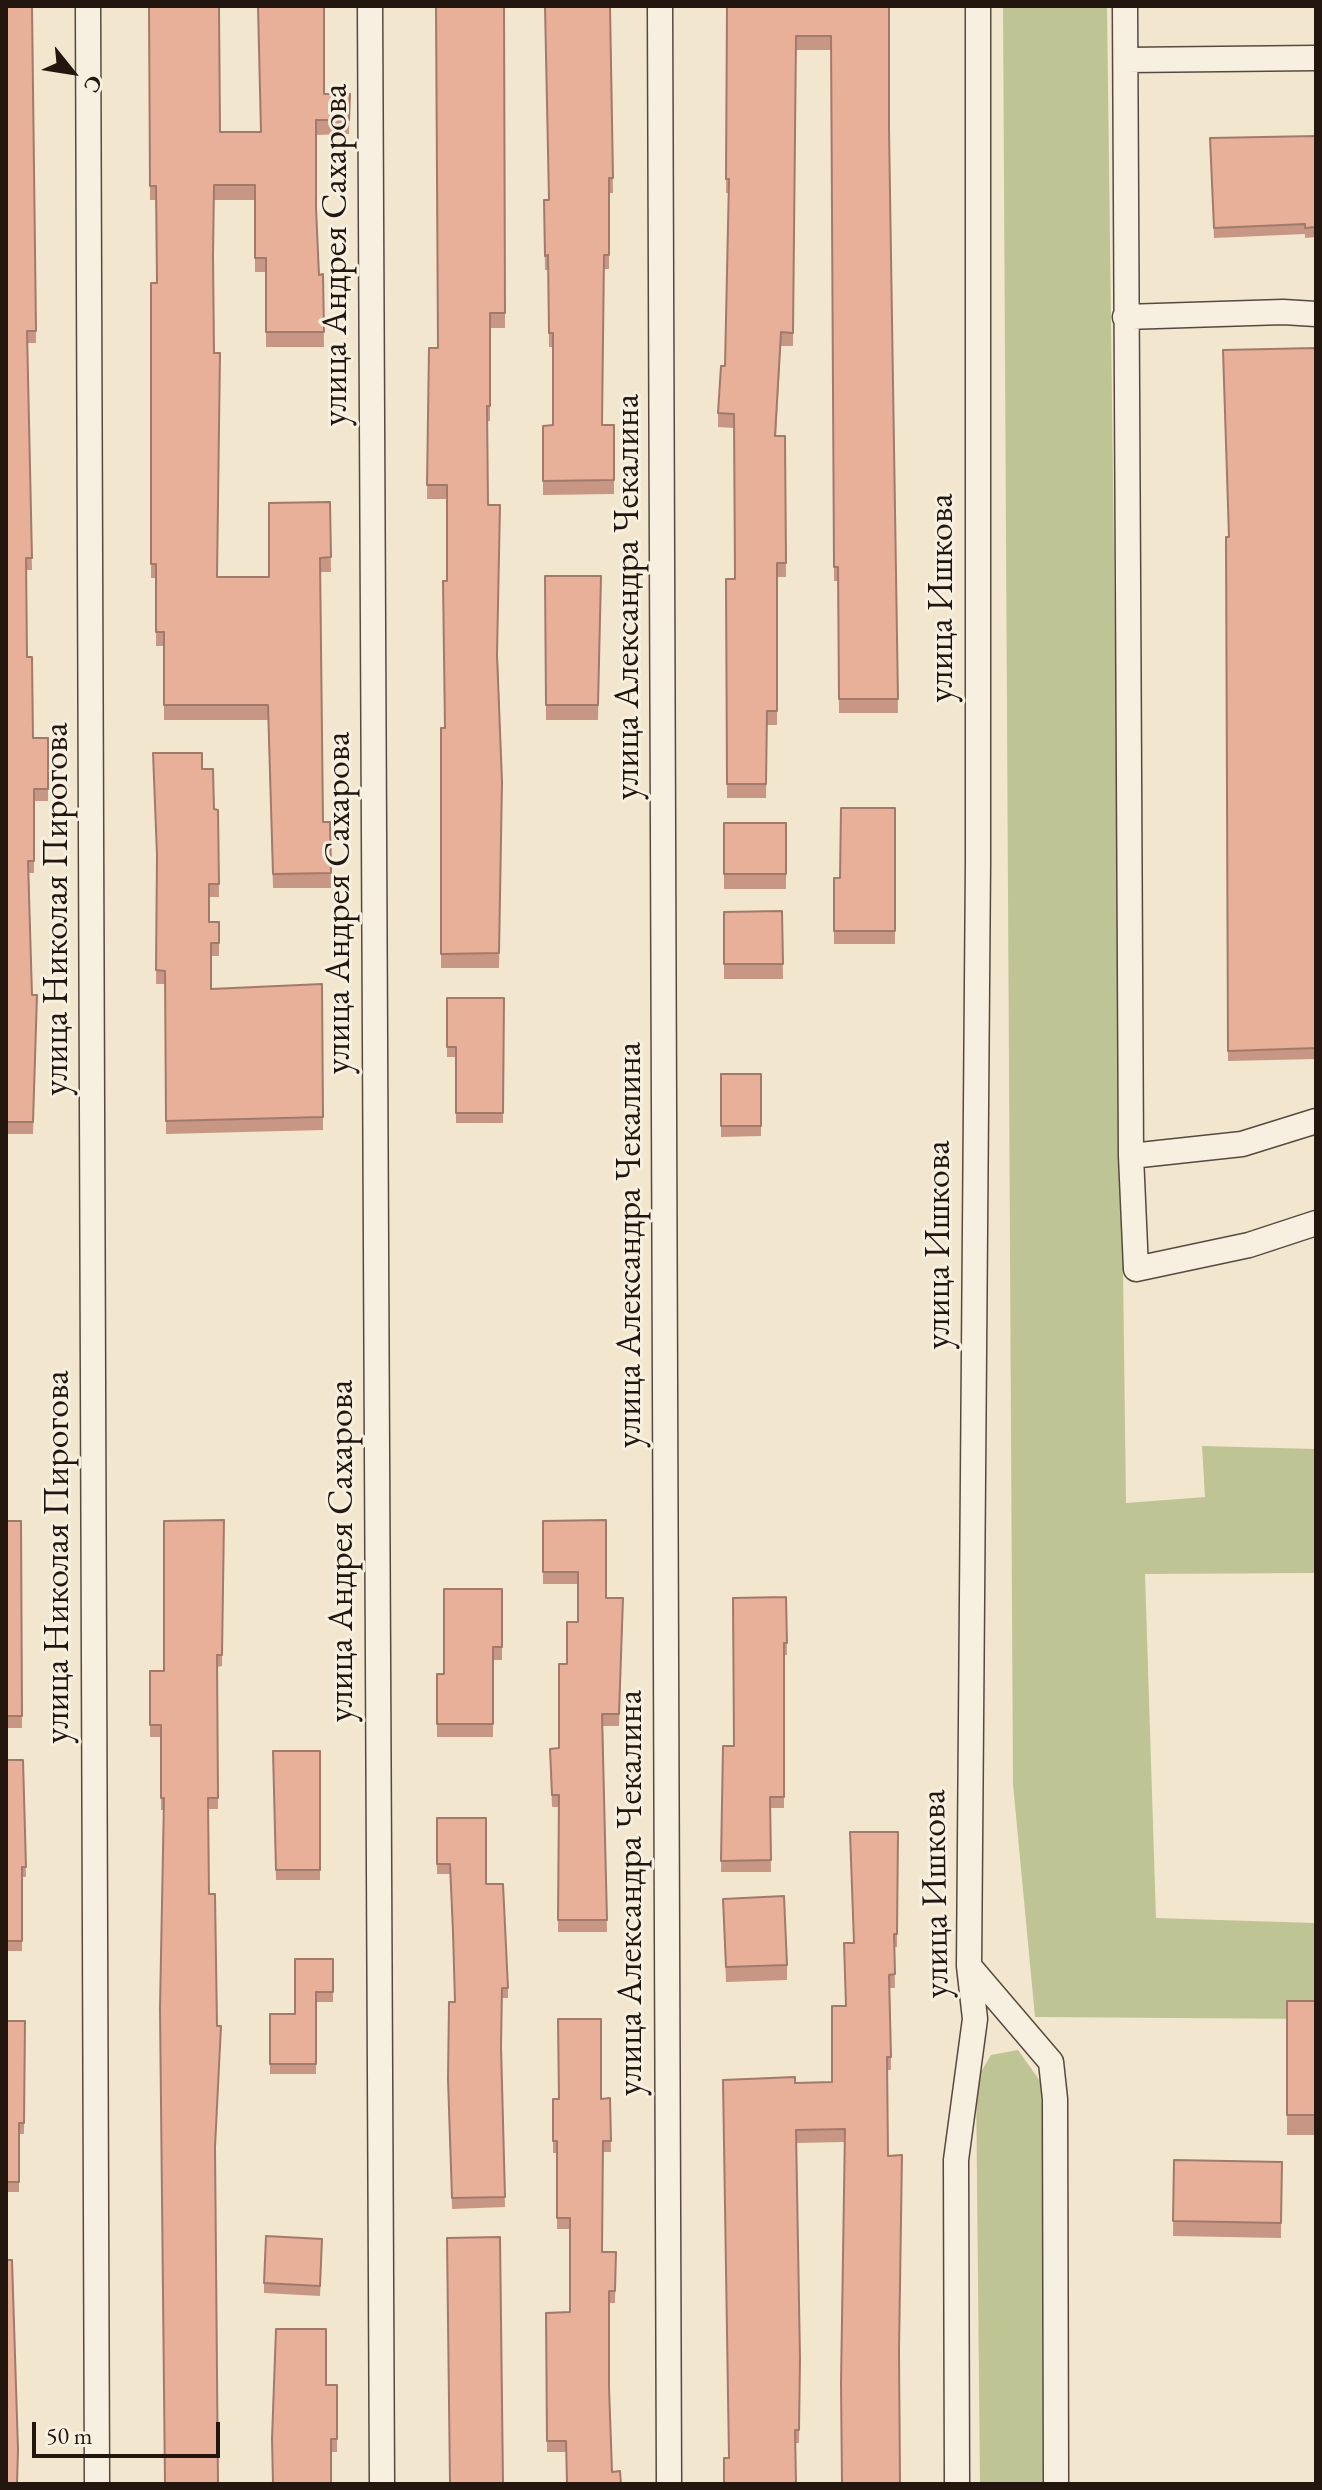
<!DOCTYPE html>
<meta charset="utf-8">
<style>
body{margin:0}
#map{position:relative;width:1322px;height:2490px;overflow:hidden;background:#f2e7ce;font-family:"EB Garamond",serif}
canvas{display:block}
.frame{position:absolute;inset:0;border:8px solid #22160f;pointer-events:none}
.north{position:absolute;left:32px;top:32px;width:80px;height:80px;-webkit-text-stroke:6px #f7efdf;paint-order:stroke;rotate:120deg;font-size:22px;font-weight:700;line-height:32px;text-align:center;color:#22160f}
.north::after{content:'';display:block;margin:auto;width:28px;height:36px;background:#22160f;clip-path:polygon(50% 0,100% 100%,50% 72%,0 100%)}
.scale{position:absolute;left:32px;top:2422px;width:188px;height:36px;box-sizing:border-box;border:4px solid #22160f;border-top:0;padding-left:10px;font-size:24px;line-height:28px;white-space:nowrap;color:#22160f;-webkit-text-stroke:6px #f7efdf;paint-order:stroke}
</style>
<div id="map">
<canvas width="1322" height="2490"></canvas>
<div class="frame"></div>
<div class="north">С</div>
<div class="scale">50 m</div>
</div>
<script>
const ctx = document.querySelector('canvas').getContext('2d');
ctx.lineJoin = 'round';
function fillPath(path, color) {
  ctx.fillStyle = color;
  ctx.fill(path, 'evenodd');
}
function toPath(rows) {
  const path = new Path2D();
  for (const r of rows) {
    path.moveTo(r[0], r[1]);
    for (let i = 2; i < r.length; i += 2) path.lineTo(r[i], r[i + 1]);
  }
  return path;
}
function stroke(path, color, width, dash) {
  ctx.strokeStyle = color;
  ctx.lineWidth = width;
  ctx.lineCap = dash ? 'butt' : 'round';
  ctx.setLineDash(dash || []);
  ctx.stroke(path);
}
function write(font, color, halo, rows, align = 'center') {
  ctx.font = font + ' "EB Garamond",serif';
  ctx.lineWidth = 6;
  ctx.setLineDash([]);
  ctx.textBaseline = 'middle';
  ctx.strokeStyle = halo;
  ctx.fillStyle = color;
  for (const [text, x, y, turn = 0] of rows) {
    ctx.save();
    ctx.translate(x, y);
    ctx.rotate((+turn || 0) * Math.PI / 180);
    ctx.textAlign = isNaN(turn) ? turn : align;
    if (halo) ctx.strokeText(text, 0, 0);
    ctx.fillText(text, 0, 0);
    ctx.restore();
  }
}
fillPath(toPath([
 [1003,6,1107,6,1126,1503,1205,1497,1202,1446,1316,1449,1316,1573,1145,1574,1156,1918,1316,1923,1316,2019,1035,2017,1013,1784],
 [1018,2050,1040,2081,1046,2151,1050,2484,980,2484,976,2080,991,2055]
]), '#bfc495');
const minor = toPath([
 [88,6,97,2484],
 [370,6,382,2484],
 [660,6,669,2484],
 [1125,6,1131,1156,1136,1269,1249,1245,1316,1223],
 [1126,60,1316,58],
 [1125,317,1283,312,1316,314],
 [1131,1156,1242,1144,1316,1121],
 [969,1966,1051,2062,1055,2099,1056,2484],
 [957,2484,956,2160,975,2019,969,1966,978,861,978,6]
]);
stroke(minor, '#564a3f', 27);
stroke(minor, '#f7efdf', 24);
fillPath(toPath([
 [6,6,32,6,36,343,27,343,32,570,26,570,27,657,33,738,48,738,48,801,34,801,34,873,29,873,32,995,37,995,33,1134,6,1134],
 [149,6,220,132,260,132,324,94,350,94,349,134,316,135,316,208,319,275,323,274,324,347,266,347,266,272,255,272,255,200,214,200,213,265,217,577,269,577,330,502,331,572,320,572,323,822,330,822,331,888,273,888,268,720,164,720,164,646,156,646,156,578,151,578,151,283,157,283,156,200,150,200],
 [504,6,505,328,490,328,490,421,487,421,488,505,498,659,502,782,499,968,441,968,441,728,445,728,447,499,427,499,429,348,438,348],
 [610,6,613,193,609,193,609,269,604,269,602,425,614,425,614,494,543,495,543,426,553,425,553,347,549,347,548,270,545,270,544,200,548,200],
 [727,6,889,6,889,130,898,713,839,713,838,581,834,581,831,50,796,50,793,346,781,346,776,436,785,436,786,577,777,577,777,725,767,725,766,798,727,798,726,579,735,579,734,428,718,427,718,413,725,366,729,193,726,193],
 [1316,136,1316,237,1305,238,1305,234,1214,238,1210,138],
 [1316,348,1316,1059,1228,1061,1226,537,1229,537],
 [545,576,601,576,598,720,546,720],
 [153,753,202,769,214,809,218,810,219,897,209,897,209,922,219,922,219,956,211,956,211,989,322,984,323,1130,166,1134,165,984,156,984,157,865],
 [895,808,895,944,834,944,834,878,840,878],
 [724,823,786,823,786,889,724,889],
 [782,911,783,979,724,979,724,912],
 [447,998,504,998,503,1123,456,1123,456,1057,447,1057],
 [721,1074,761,1074,761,1136,721,1137],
 [224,1520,222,1666,217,1667,218,1809,208,1809,209,1894,215,2157,164,1810,161,1810,161,1737,150,1737,150,1671,164,1671],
 [6,1521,21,1521,22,1728,6,1728],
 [543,1521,606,1598,623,1598,619,1726,603,1726,607,1932,558,1932,559,1807,552,1807,550,1749,559,1748,578,1622,578,1584,543,1584],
 [502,1589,502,1660,493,1660,493,1737,437,1737,437,1674,444,1674],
 [786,1597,787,1655,784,1655,784,1808,770,1808,771,1872,721,1872,723,1746,734,1746],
 [273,1751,320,1751,320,1880,276,1880],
 [6,1760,23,1760,26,1877,22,1877,22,1951,6,1951],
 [437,1818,486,1884,508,1988,508,1998,502,1998,501,2051,505,2207,452,2209,448,2079,455,2002,453,1942,450,1874,437,1874],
 [898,1832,897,1947,894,1947,895,1988,890,1988,891,2070,887,2070,888,2156,899,2359,844,2142,796,2143,800,2373,799,2443,795,2443,795,2083,832,2082,846,2006,853,1943],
 [723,1899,787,1965,787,1980,726,1982],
 [333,1959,333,2002,316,2002,316,2074,270,2074,270,2014,295,2014],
 [1287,2001,1316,2001,1316,2135,1287,2135],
 [6,2021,25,2021,24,2134,19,2134,19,2192,6,2192],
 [610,2098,611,2152,603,2152,602,2252,616,2252,615,2303,609,2303,609,2387,612,2472,621,2484,566,2452,547,2452,546,2313,570,2312,570,2229,557,2229,557,2153,553,2153,553,2099],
 [1174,2160,1282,2162,1281,2238,1173,2236],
 [322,2249,320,2296,264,2293,264,2283],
 [326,2385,337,2385,337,2452,331,2452]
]), '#c89684');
const building = toPath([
 [6,6,32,6,36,331,27,331,32,558,26,558,27,657,32,657,33,738,48,738,48,789,34,789,34,861,28,861,32,995,37,995,33,1122,6,1122,6,6],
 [149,6,219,6,220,132,261,132,258,6,324,6,324,94,350,94,349,120,316,120,316,208,319,275,323,274,324,332,266,332,266,258,255,258,255,185,214,185,213,256,214,353,220,353,217,577,269,577,269,503,330,502,331,557,320,558,323,822,330,822,331,873,273,874,268,705,164,705,164,632,156,632,156,564,151,564,151,283,157,283,156,186,150,186,149,6],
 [436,6,504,6,505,313,490,313,490,406,487,406,488,505,500,505,497,655,502,782,499,953,441,954,441,728,445,728,443,581,447,581,447,485,427,485,429,348,438,348,436,6],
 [545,6,610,6,613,178,609,178,609,255,604,255,602,425,614,425,614,480,543,481,543,426,553,425,553,333,549,333,548,255,545,256,544,200,549,200,545,6],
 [727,6,889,6,889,129,898,699,839,699,838,567,834,567,831,36,796,36,793,333,781,332,775,436,785,436,786,563,777,563,777,711,767,711,766,784,727,784,726,579,735,579,734,414,718,413,721,366,725,366,729,179,726,179,727,6],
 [1316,136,1316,227,1305,228,1305,224,1214,228,1210,138,1316,136],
 [1316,348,1316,1048,1228,1051,1226,537,1229,537,1223,350,1316,348],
 [545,576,601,576,598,705,546,705,545,576],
 [153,753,202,753,202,769,213,769,214,809,218,810,219,884,209,884,209,922,219,922,219,943,211,943,211,989,322,984,323,1117,166,1121,165,971,156,970,157,855,153,753],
 [841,808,895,808,895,931,834,931,834,878,840,878,841,808],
 [724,823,786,823,786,874,724,874,724,823],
 [782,911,783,964,724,964,724,912,782,911],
 [447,998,504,998,503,1113,456,1113,456,1047,447,1047,447,998],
 [721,1074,761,1074,761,1126,721,1126,721,1074],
 [224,1520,222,1655,217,1655,218,1798,208,1798,209,1894,215,1894,217,2026,221,2026,215,2147,218,2484,165,2484,160,2008,164,1798,161,1798,161,1725,150,1725,150,1671,164,1671,164,1521,224,1520],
 [606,1520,606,1598,623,1598,619,1714,602,1714,607,1920,558,1920,559,1795,552,1795,550,1749,559,1748,559,1664,567,1664,567,1622,578,1622,578,1572,543,1572,543,1521,606,1520],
 [6,1521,21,1521,22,1716,6,1716,6,1521],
 [444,1589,502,1589,502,1647,493,1647,493,1724,437,1724,437,1674,444,1674,444,1589],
 [786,1597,787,1643,784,1643,784,1797,770,1797,771,1860,721,1861,723,1746,734,1746,733,1598,786,1597],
 [273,1751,320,1751,320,1870,276,1870,273,1751],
 [6,1760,23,1760,26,1867,22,1867,22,1941,6,1941,6,1760],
 [437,1818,486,1818,486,1884,503,1884,508,1988,502,1988,501,2046,505,2197,452,2198,448,2079,449,2002,455,2002,453,1932,450,1864,437,1864,437,1818],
 [850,1832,898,1832,897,1934,894,1934,895,1974,889,1975,891,2057,887,2057,888,2156,902,2155,899,2350,900,2484,842,2484,841,2383,845,2129,796,2130,800,2359,799,2430,795,2430,796,2484,724,2484,724,2458,729,2458,723,2080,795,2077,795,2083,832,2082,832,2006,846,2006,844,1943,854,1943,850,1832],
 [784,1896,787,1965,726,1967,723,1899,784,1896],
 [295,1959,333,1959,333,1992,316,1992,316,2064,270,2064,270,2014,295,2014,295,1959],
 [1287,2001,1316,2001,1316,2115,1287,2115,1287,2001],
 [558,2019,601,2019,601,2099,610,2098,611,2141,603,2141,602,2252,616,2252,615,2291,609,2291,609,2387,612,2472,620,2471,621,2484,567,2484,566,2441,547,2441,546,2313,570,2312,570,2218,557,2218,557,2141,553,2141,553,2099,559,2099,558,2019],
 [6,2021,25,2021,24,2123,19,2123,19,2182,6,2182,6,2021],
 [1174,2160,1282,2162,1281,2223,1173,2221,1174,2160],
 [266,2236,322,2239,320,2286,264,2283,266,2236],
 [500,2237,503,2484,450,2484,447,2238,500,2237],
 [6,2260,12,2260,18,2450,17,2484,6,2484,6,2260],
 [276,2329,326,2329,326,2385,337,2385,337,2439,331,2439,331,2484,273,2484,272,2439,276,2329]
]);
fillPath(building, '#e8af99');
stroke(building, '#a27a6b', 2);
write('36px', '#22160f', '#f7efdf', [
 ["улица Андрея Сахарова",336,255,-90],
 ["улица Александра Чекалина",628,597,-90],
 ["улица Ишкова",942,598,-90],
 ["улица Андрея Сахарова",339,903,-90],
 ["улица Николая Пирогова",57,909,-90],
 ["улица Александра Чекалина",630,1245,-90],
 ["улица Ишкова",939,1245,-90],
 ["улица Андрея Сахарова",342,1551,-90],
 ["улица Николая Пирогова",58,1557,-90],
 ["улица Александра Чекалина",631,1893,-90],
 ["улица Ишкова",936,1894,-91]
]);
</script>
